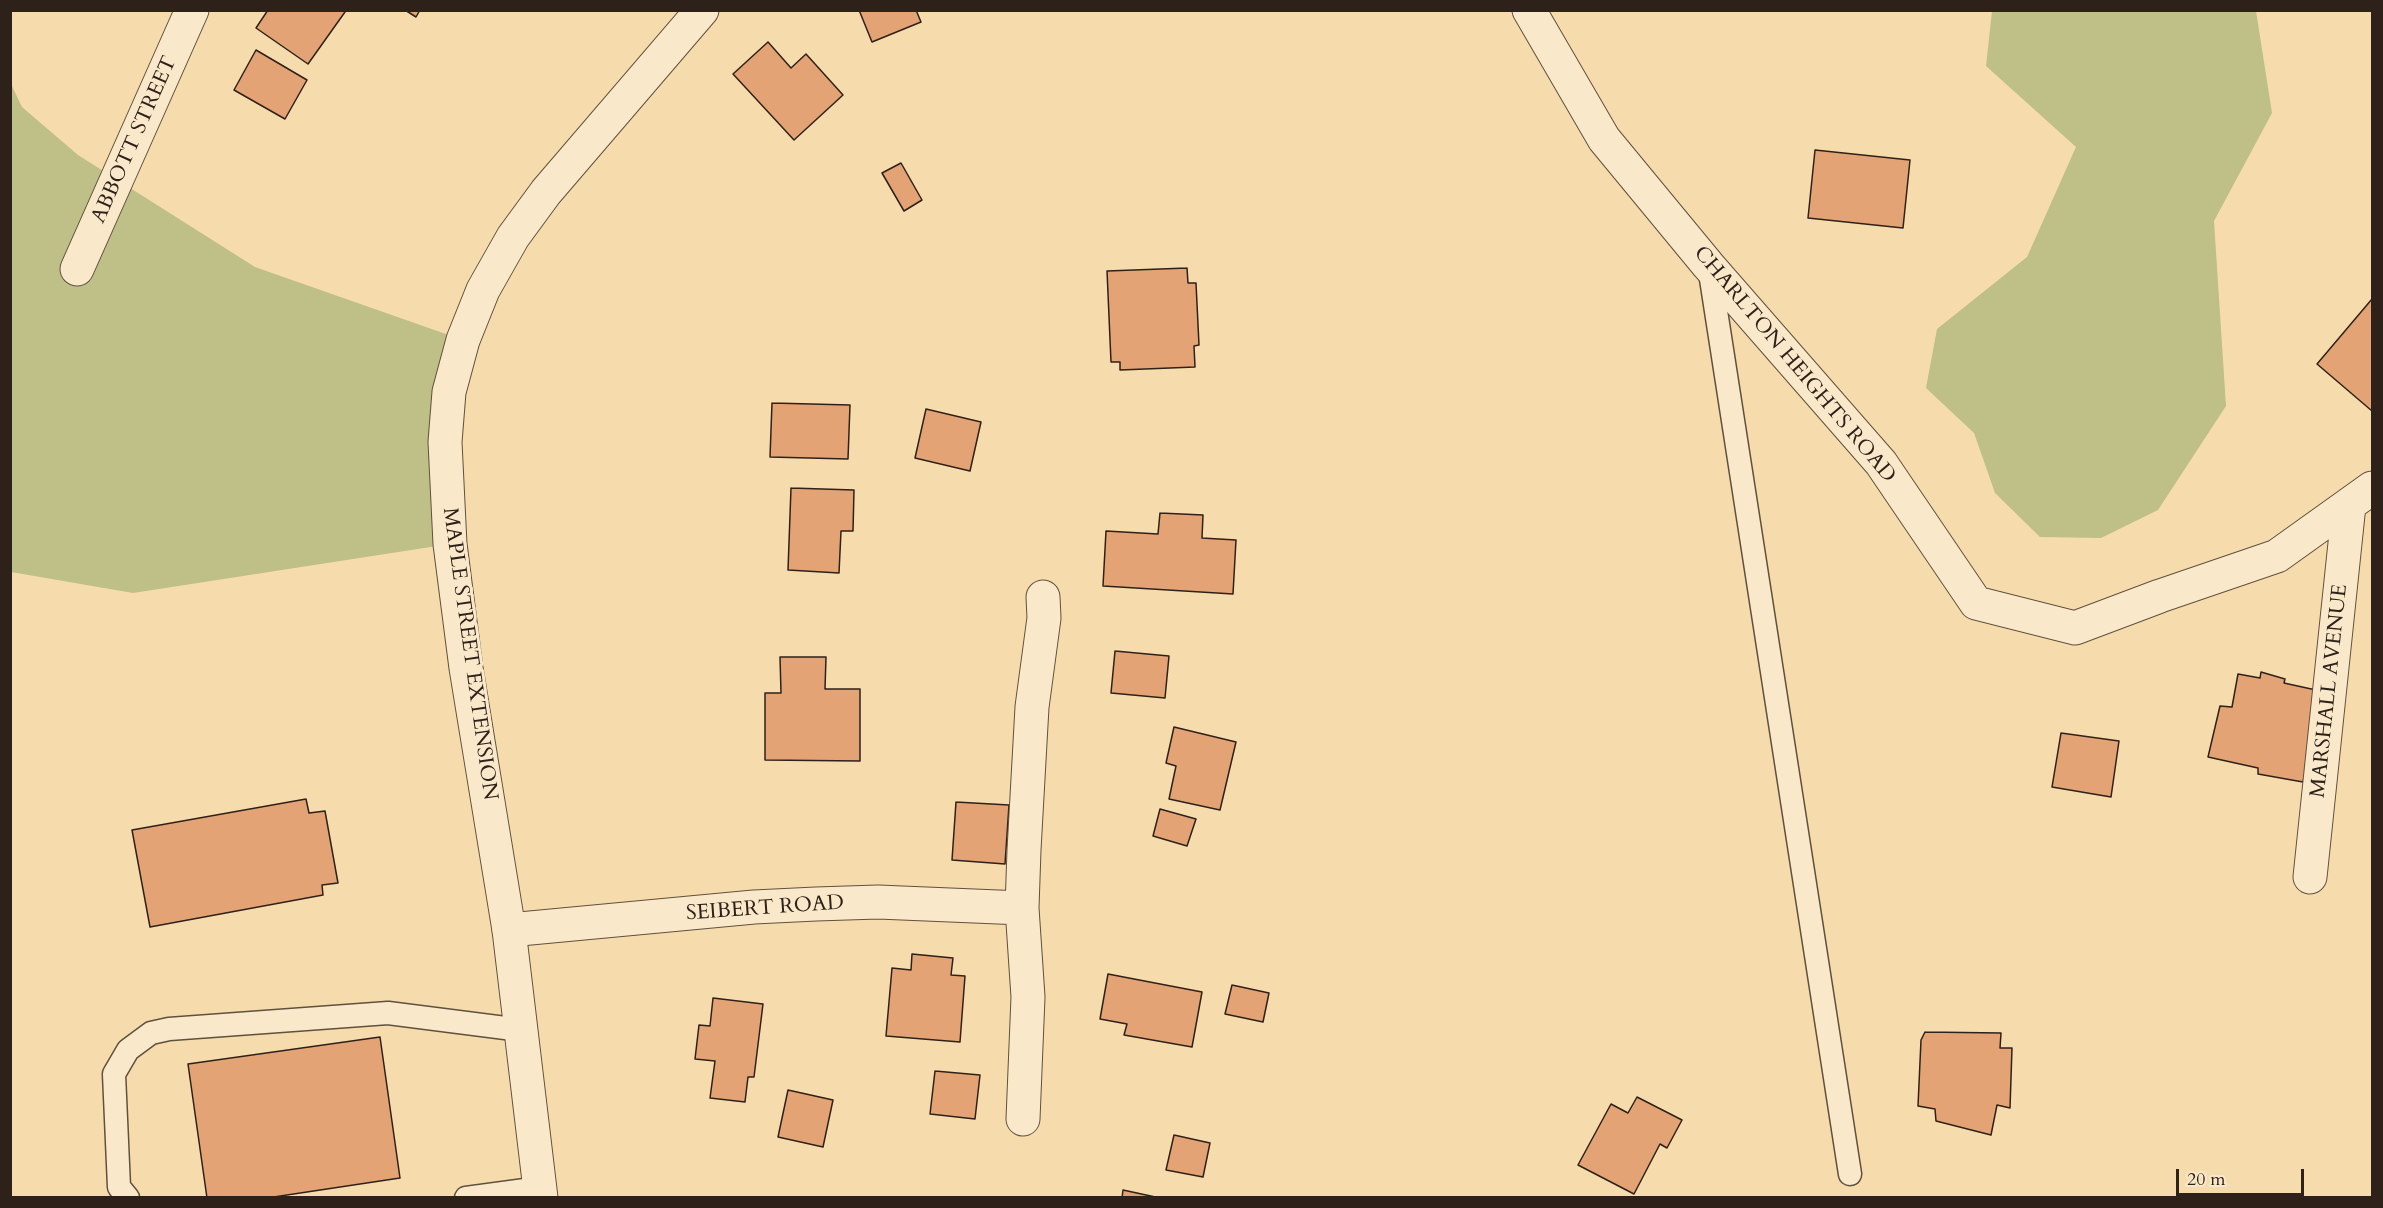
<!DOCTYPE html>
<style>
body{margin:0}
#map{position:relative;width:2383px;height:1208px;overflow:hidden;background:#f6dcac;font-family:Cardo,serif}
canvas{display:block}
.frame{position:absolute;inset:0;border:12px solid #2e211a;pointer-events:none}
.scale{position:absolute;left:2176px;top:1169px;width:128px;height:27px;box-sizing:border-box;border:3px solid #2e211a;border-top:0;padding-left:8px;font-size:18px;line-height:21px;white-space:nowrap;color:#2e211a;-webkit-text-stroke:4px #f9e8c9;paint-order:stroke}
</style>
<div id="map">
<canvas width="2383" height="1208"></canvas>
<div class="frame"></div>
<div class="scale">20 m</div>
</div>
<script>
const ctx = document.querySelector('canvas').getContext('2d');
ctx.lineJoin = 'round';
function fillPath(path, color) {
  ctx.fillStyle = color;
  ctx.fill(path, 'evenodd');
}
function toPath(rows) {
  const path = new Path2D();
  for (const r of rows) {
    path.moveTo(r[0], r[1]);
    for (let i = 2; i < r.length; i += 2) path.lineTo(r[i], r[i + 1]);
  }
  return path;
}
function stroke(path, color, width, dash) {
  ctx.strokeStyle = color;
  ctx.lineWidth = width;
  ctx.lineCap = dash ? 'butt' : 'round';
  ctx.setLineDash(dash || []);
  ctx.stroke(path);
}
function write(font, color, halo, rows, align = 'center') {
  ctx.font = font + ' Cardo,serif';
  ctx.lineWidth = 6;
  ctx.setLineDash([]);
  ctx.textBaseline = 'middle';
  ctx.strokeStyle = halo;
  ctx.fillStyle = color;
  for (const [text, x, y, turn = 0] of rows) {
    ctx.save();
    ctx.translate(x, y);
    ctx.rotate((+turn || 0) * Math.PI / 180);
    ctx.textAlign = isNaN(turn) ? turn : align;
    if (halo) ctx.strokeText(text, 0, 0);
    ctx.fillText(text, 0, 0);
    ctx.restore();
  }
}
fillPath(toPath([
 [1992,11,2256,11,2272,113,2214,221,2226,406,2158,510,2101,538,2040,537,1995,493,1974,433,1926,388,1937,329,2027,257,2076,147,1986,66],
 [10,82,22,107,78,155,255,267,463,340,450,544,133,593,11,572]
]), '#bfbf88');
const building = toPath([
 [268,10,343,10,345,12,308,64,256,28,268,10],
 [405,10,420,10,416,17,405,10],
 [859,10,916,10,921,22,872,42,859,10],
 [768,42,791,68,806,54,843,95,794,140,733,74,768,42],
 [256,50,307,80,285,119,234,90,256,50],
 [1815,150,1910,160,1903,228,1808,218,1815,150],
 [901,163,922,200,904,211,882,173,901,163],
 [1187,268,1188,283,1196,283,1199,345,1194,346,1195,367,1120,370,1120,362,1111,362,1107,271,1187,268],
 [2372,299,2372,411,2317,364,2372,299],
 [772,403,850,405,848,459,770,457,772,403],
 [926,409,981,422,970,471,915,458,926,409],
 [791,488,854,490,853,531,841,531,839,573,788,570,791,488],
 [1160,513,1203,515,1202,538,1236,540,1233,594,1103,586,1106,531,1158,534,1160,513],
 [1115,651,1169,656,1165,698,1111,693,1115,651],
 [780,657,826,657,825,689,860,689,860,761,765,760,765,693,781,693,780,657],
 [2261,672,2285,679,2284,683,2325,692,2303,782,2258,774,2258,768,2208,757,2220,706,2232,707,2238,674,2260,678,2261,672],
 [1174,727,1236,742,1220,810,1169,799,1176,766,1166,763,1174,727],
 [2061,733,2119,741,2111,797,2052,787,2061,733],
 [306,799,309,813,325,811,338,883,322,885,323,895,150,927,132,830,306,799],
 [956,802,1009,805,1005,864,952,860,956,802],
 [1160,809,1196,819,1187,846,1153,836,1160,809],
 [912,954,953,958,951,975,965,976,960,1042,886,1036,892,968,911,970,912,954],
 [1108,974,1202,992,1192,1047,1124,1035,1127,1024,1100,1019,1108,974],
 [1232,985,1269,993,1263,1022,1225,1014,1232,985],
 [713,998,763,1004,754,1077,748,1077,745,1102,710,1098,715,1061,695,1059,699,1025,710,1026,713,998],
 [1925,1032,2001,1033,2000,1048,2012,1048,2010,1108,1997,1105,1991,1135,1936,1121,1935,1109,1918,1106,1921,1040,1925,1032],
 [380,1037,400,1178,267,1198,207,1198,188,1064,380,1037],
 [935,1071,980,1075,975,1119,930,1114,935,1071],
 [788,1090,833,1100,823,1147,778,1137,788,1090],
 [1637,1097,1682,1120,1667,1148,1660,1144,1634,1194,1578,1165,1611,1104,1628,1113,1637,1097],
 [1174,1135,1210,1143,1203,1177,1166,1170,1174,1135],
 [1123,1190,1160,1198,1122,1198,1123,1190]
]);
fillPath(building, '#e3a374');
stroke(building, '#2e211a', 1.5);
const service = toPath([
 [1709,266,1850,1174],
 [128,1198,119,1187,114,1074,128,1050,151,1033,169,1029,388,1013,521,1030],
 [466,1198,540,1188]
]);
const minor = toPath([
 [1529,10,1604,139,1708,265,1881,463,1976,603,2075,628,2160,596,2277,556,2372,488],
 [77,269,192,10],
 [2310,877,2349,505],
 [509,930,754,907,816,904,878,902,1022,908],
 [1023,1119,1028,997,1022,908,1024,850,1032,707,1044,618,1043,597]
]);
const tertiary = toPath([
 [541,1198,509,930,466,668,450,544,445,442,449,392,463,340,483,290,513,237,546,192,702,10]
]);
stroke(service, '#60503e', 25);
stroke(minor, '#60503e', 35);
stroke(tertiary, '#60503e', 35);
stroke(service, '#f9e8c9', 22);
stroke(minor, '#f9e8c9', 33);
stroke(tertiary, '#f9e8c9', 33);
write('21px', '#2e211a', '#f9e8c9', [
 ["ABBOTT STREET",135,140,-66],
 ["CHARLTON HEIGHTS ROAD",1794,365,50],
 ["MAPLE STREET EXTENSION",469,654,82],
 ["MARSHALL AVENUE",2330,691,-84],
 ["SEIBERT ROAD",765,909,-4]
]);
</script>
